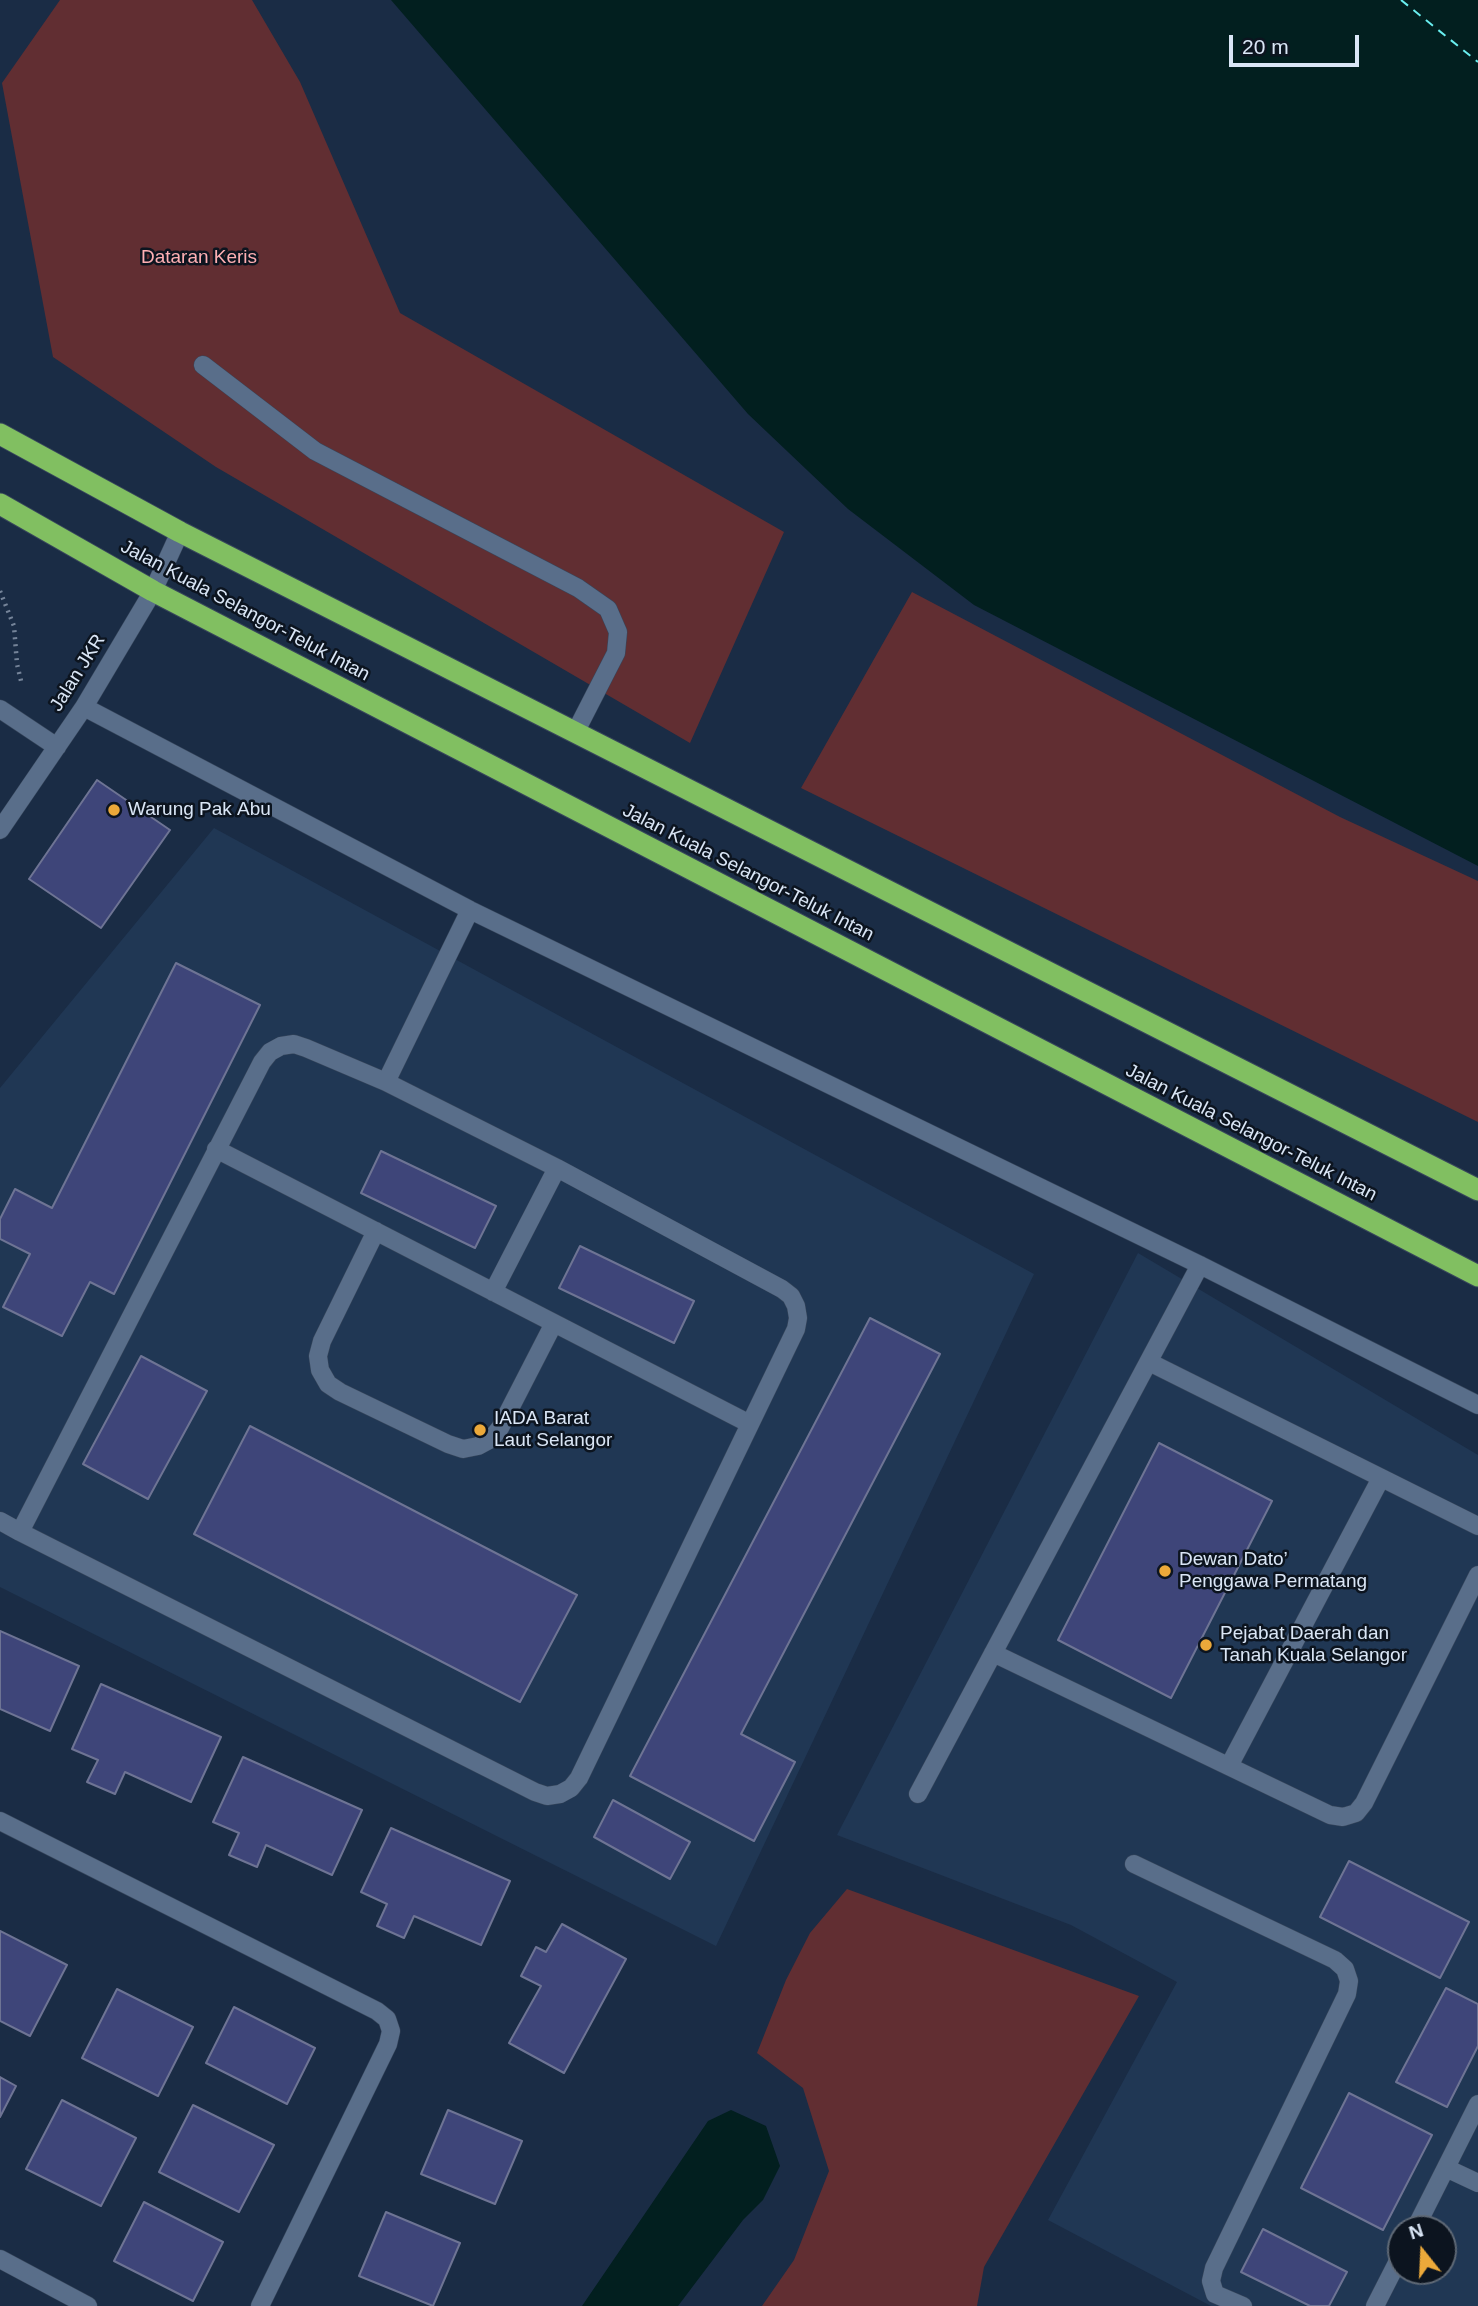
<!DOCTYPE html>
<meta charset="utf-8">
<style>
body{margin:0}
#map{position:relative;width:1478px;height:2306px;overflow:hidden;background:#1a2c45;font-family:Arial,sans-serif}
canvas{display:block}
.north{position:absolute;left:1387px;top:2215px;width:70px;height:70px;box-sizing:border-box;background:#0c141f;border:2px solid #5e6875;border-radius:50%;rotate:342deg;font-size:19px;font-weight:700;line-height:28px;text-align:center;color:#dae6f6}
.north::after{content:'';display:block;margin:auto;width:24px;height:32px;background:#eca93a;clip-path:polygon(50% 0,100% 100%,50% 72%,0 100%)}
.scale{position:absolute;left:1229px;top:35px;width:130px;height:32px;box-sizing:border-box;border:4px solid #dae6f6;border-top:0;padding-left:9px;font-size:21px;line-height:24px;white-space:nowrap;color:#dae6f6;-webkit-text-stroke:5px #0c141f;paint-order:stroke}
</style>
<div id="map">
<canvas width="1478" height="2306"></canvas>
<div class="north">N</div>
<div class="scale">20 m</div>
</div>
<script>
const ctx = document.querySelector('canvas').getContext('2d');
ctx.lineJoin = 'round';
function fillPath(path, color) {
  ctx.fillStyle = color;
  ctx.fill(path, 'evenodd');
}
function toPath(rows) {
  const path = new Path2D();
  for (const r of rows) {
    path.moveTo(r[0], r[1]);
    for (let i = 2; i < r.length; i += 2) path.lineTo(r[i], r[i + 1]);
  }
  return path;
}
function stroke(path, color, width, dash) {
  ctx.strokeStyle = color;
  ctx.lineWidth = width;
  ctx.lineCap = dash ? 'butt' : 'round';
  ctx.setLineDash(dash || []);
  ctx.stroke(path);
}
function write(font, color, halo, rows, align = 'center') {
  ctx.font = font + ' Arial,sans-serif';
  ctx.lineWidth = 5;
  ctx.setLineDash([]);
  ctx.textBaseline = 'middle';
  ctx.strokeStyle = halo;
  ctx.fillStyle = color;
  for (const [text, x, y, turn = 0] of rows) {
    ctx.save();
    ctx.translate(x, y);
    ctx.rotate((+turn || 0) * Math.PI / 180);
    ctx.textAlign = isNaN(turn) ? turn : align;
    if (halo) ctx.strokeText(text, 0, 0);
    ctx.fillText(text, 0, 0);
    ctx.restore();
  }
}
fillPath(toPath([
 [214,828,1034,1274,716,1946,0,1587,0,1088],
 [1138,1253,1478,1455,1478,2306,1211,2306,1048,2220,1177,1982,1071,1925,837,1835],
 [1401,2229,1443,2229,1443,2271,1401,2271]
]), '#203754');
fillPath(toPath([
 [60,0,252,0,300,82,400,313,784,532,690,743,216,467,53,357,2,83],
 [912,592,1340,817,1478,881,1478,1122,801,788],
 [847,1889,1139,1996,984,2267,977,2306,762,2306,794,2260,829,2171,803,2088,757,2053,786,1980,810,1933]
]), '#612e32');
fillPath(toPath([
 [391,0,1478,0,1478,866,974,605,848,509,748,414],
 [731,2110,766,2126,780,2166,763,2200,743,2220,678,2306,582,2306,708,2121]
]), '#021f1f');
stroke(toPath([
 [1401,0,1478,62]
]), '#69eff0', 2, [9, 7]);
const building = toPath([
 [97,780,170,830,101,928,29,879,97,780],
 [176,963,260,1005,114,1294,90,1282,62,1336,3,1307,30,1254,0,1239,0,1219,15,1189,52,1208,176,963],
 [381,1151,496,1206,475,1248,361,1193,381,1151],
 [580,1246,694,1301,674,1343,559,1288,580,1246],
 [870,1318,940,1354,741,1734,795,1762,754,1841,630,1776,870,1318],
 [141,1356,207,1391,148,1499,83,1464,141,1356],
 [250,1426,577,1595,520,1702,194,1534,250,1426],
 [1159,1443,1272,1501,1171,1698,1058,1640,1159,1443],
 [0,1631,79,1666,50,1731,0,1709,0,1631],
 [101,1684,221,1737,191,1802,125,1772,115,1794,87,1782,98,1760,72,1749,101,1684],
 [243,1757,362,1810,332,1875,266,1845,257,1867,229,1855,239,1833,213,1822,243,1757],
 [613,1800,690,1842,670,1879,594,1837,613,1800],
 [391,1828,510,1881,481,1945,414,1916,404,1938,377,1926,387,1904,361,1892,391,1828],
 [1349,1861,1469,1922,1440,1978,1320,1917,1349,1861],
 [562,1924,626,1959,564,2073,509,2043,541,1986,521,1976,536,1947,546,1952,562,1924],
 [0,1931,67,1965,30,2036,0,2021,0,1931],
 [1446,1988,1478,2004,1478,2046,1447,2107,1396,2082,1446,1988],
 [117,1989,193,2027,158,2096,82,2058,117,1989],
 [234,2007,315,2048,287,2104,206,2063,234,2007],
 [0,2077,16,2086,0,2117,0,2077],
 [1349,2093,1432,2135,1383,2230,1301,2188,1349,2093],
 [62,2100,136,2138,101,2206,26,2169,62,2100],
 [193,2105,274,2145,239,2212,159,2172,193,2105],
 [448,2110,522,2141,495,2204,421,2174,448,2110],
 [144,2202,223,2242,193,2301,114,2261,144,2202],
 [386,2212,460,2243,433,2306,359,2276,386,2212],
 [1263,2229,1347,2272,1329,2306,1310,2306,1241,2272,1263,2229]
]);
fillPath(building, '#3e4579');
stroke(building, '#6e7494', 2);
const minor = toPath([
 [203,365,315,451,578,588,608,609,618,632,616,653,575,733],
 [84,707,470,910,1200,1265,1478,1405],
 [0,709,57,747],
 [0,830,84,707,153,591,180,532],
 [386,1082,470,910],
 [216,1149,750,1424],
 [376,1231,322,1341,318,1356,320,1370,328,1384,340,1392,448,1444,463,1449,478,1446,491,1439,500,1428,554,1323],
 [493,1292,557,1168],
 [1149,1362,1478,1526],
 [0,1521,20,1532,262,1062,270,1052,281,1046,294,1044,306,1048,386,1082,557,1168,782,1289,791,1296,796,1306,798,1318,796,1329,579,1778,571,1788,560,1794,547,1796,535,1792,20,1532],
 [993,1653,1330,1815,1343,1817,1356,1813,1364,1803,1478,1575],
 [1229,1766,1381,1478],
 [918,1794,1200,1265],
 [0,1821,377,2011,387,2019,391,2031,388,2044,260,2306],
 [1134,1864,1335,1960,1345,1969,1349,1981,1347,1994,1214,2268,1211,2281,1215,2294,1243,2306],
 [1446,2168,1478,2183],
 [1415,2229,1478,2104],
 [0,2259,88,2306],
 [1375,2306,1401,2255]
]);
const highway = toPath([
 [0,434,180,532,1478,1190],
 [0,504,153,591,1478,1276]
]);
stroke(minor, '#37465b', 19);
stroke(highway, '#37465b', 23);
stroke(toPath([
 [0,591,14,626,17,664,22,685]
]), '#758499', 4.5, [2, 5]);
stroke(minor, '#596e8a', 18);
stroke(highway, '#81bf61', 21);
for (const [x, y, r, color] of [
 [114,810,7,"#eca93a"],
 [480,1430,7,"#eca93a"],
 [1165,1571,7,"#eca93a"],
 [1206,1645,7,"#eca93a"]
]) {
  const dot = new Path2D();
  dot.arc(x, y, r, 0, 2 * Math.PI);
  ctx.fillStyle = color;
  ctx.fill(dot);
  stroke(dot, '#0c141f', 2.5);
}
write('19px', '#feafb3', '#0c141f', [
 ["Dataran Keris",199,258]
]);
write('19px', '#dae6f6', '#0c141f', [
 ["Jalan Kuala Selangor-Teluk Intan",245,611,28],
 ["Jalan JKR",78,673,-58],
 ["Jalan Kuala Selangor-Teluk Intan",748,873,27],
 ["Jalan Kuala Selangor-Teluk Intan",1251,1133,27]
]);
write('19px', '#dae6f6', '#0c141f', [
 ["Warung Pak Abu",128,810],
 ["IADA Barat",494,1419],
 ["Laut Selangor",494,1441],
 ["Dewan Dato’",1179,1560],
 ["Penggawa Permatang",1179,1582],
 ["Pejabat Daerah dan",1220,1634],
 ["Tanah Kuala Selangor",1220,1656]
], 'left');
</script>
